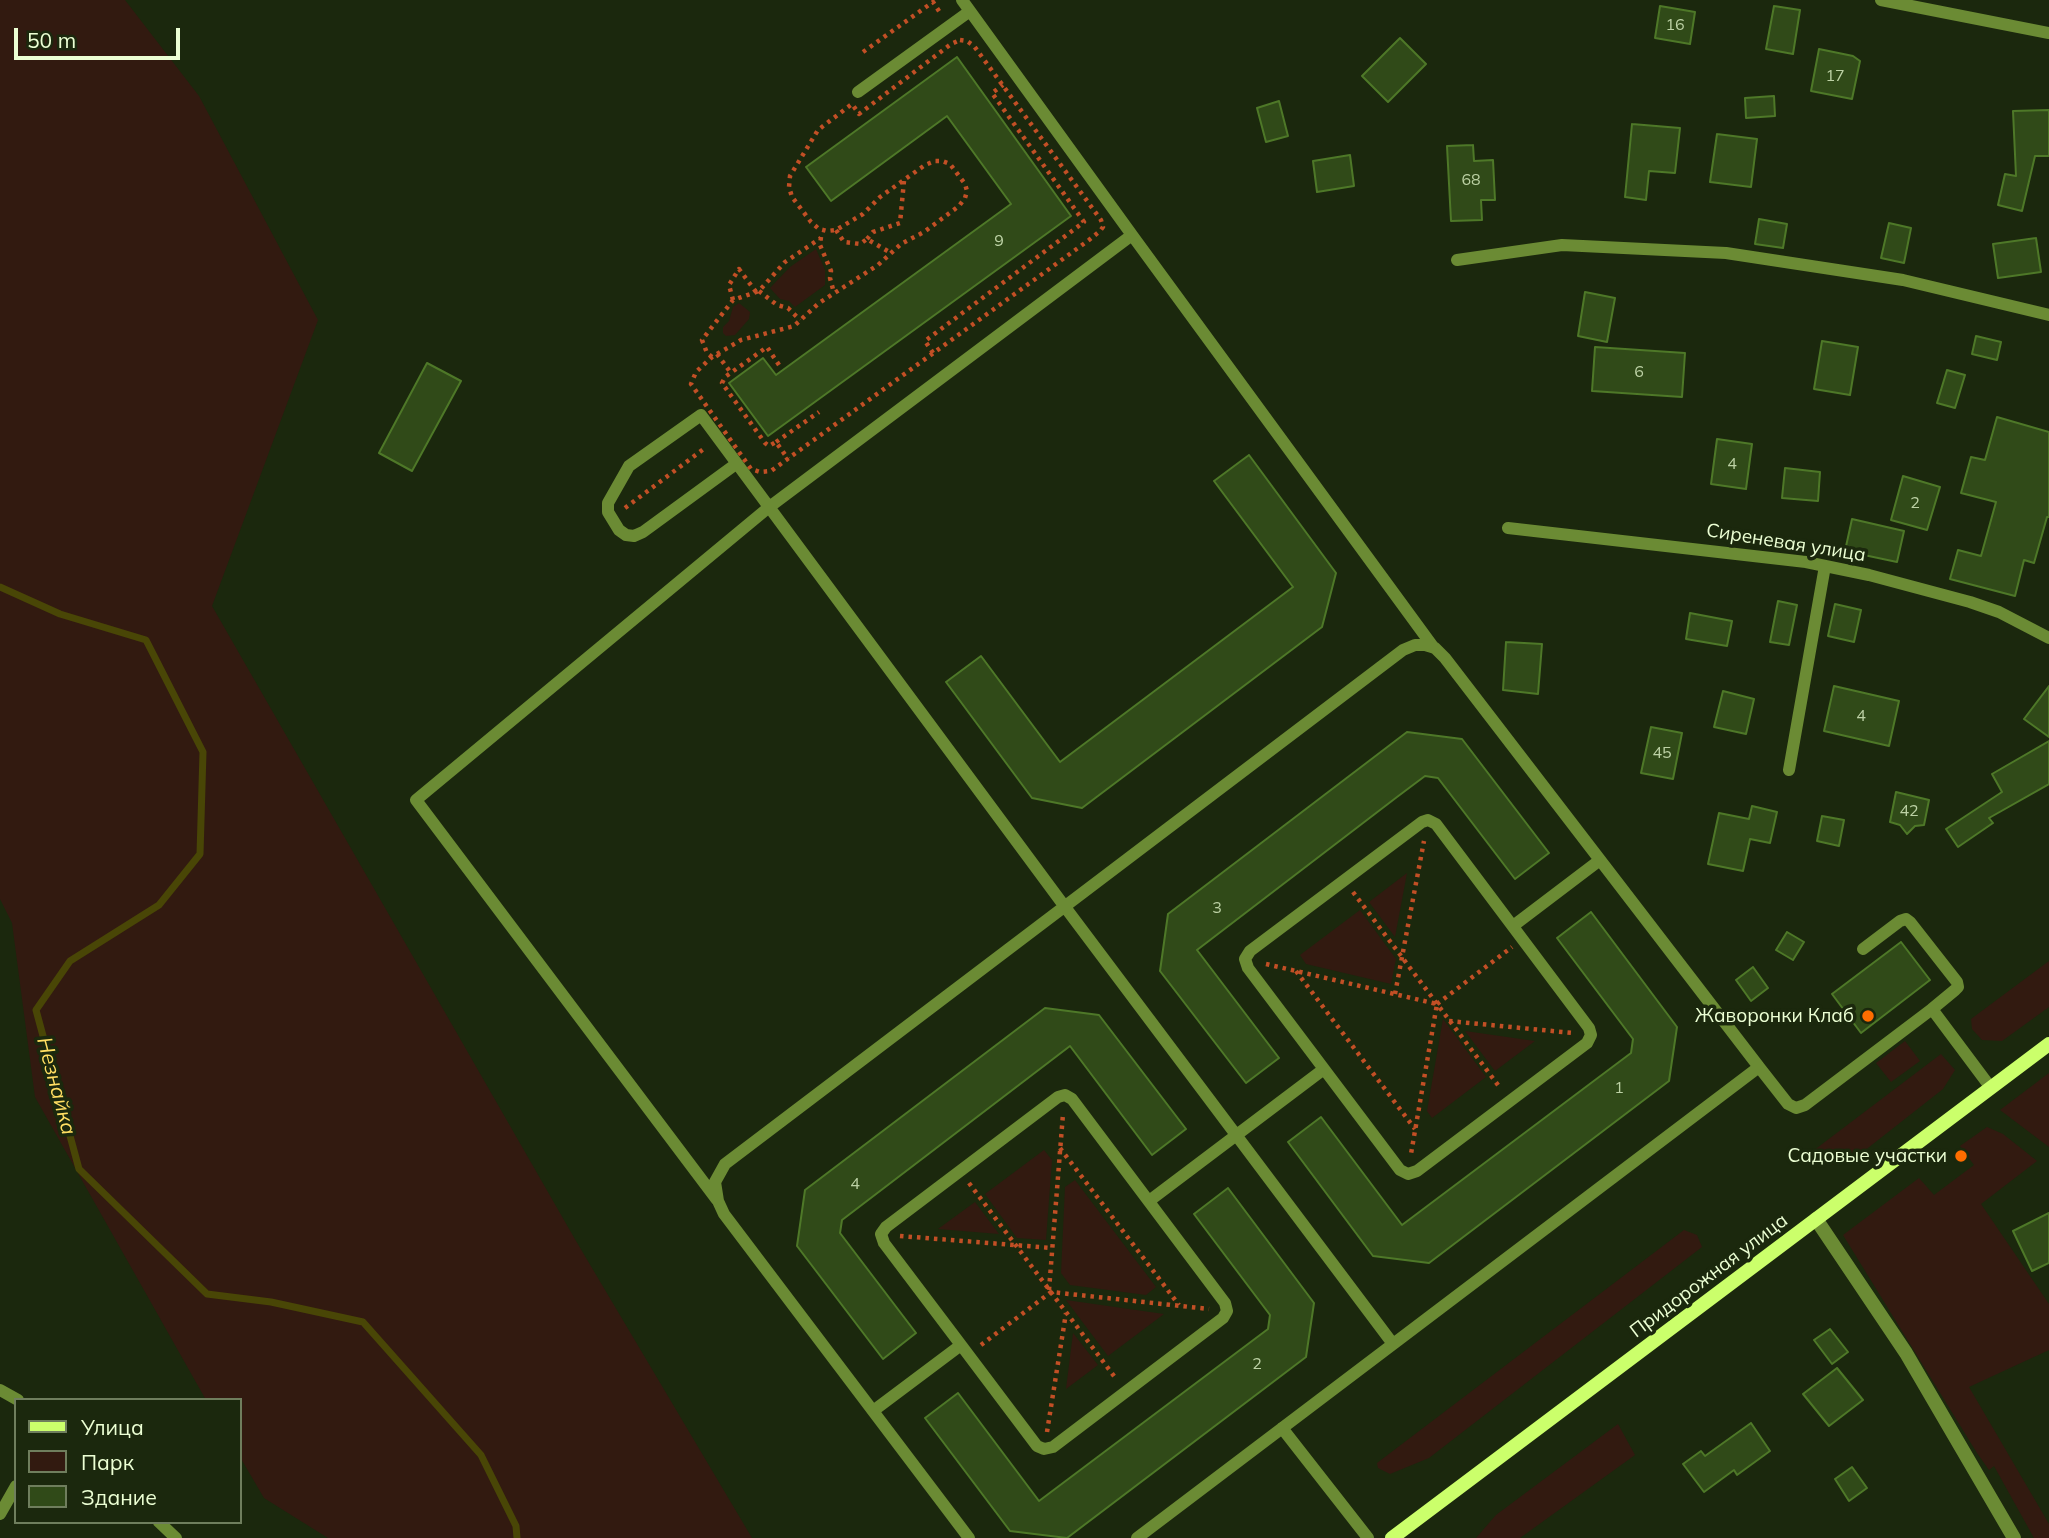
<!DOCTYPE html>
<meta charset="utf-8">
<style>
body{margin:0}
#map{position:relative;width:2049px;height:1538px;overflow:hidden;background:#1b280d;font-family:Mulish,sans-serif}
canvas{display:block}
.legend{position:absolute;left:14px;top:1398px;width:228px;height:126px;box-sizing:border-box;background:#1b280d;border:2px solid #6f7e5d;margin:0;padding:9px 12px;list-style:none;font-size:21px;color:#ecffd4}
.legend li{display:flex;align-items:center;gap:14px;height:35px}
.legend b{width:35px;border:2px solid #6f7e5d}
.scale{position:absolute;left:14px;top:28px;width:166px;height:32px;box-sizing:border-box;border:4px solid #ecffd4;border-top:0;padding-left:9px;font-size:21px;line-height:24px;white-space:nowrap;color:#ecffd4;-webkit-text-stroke:5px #1b280d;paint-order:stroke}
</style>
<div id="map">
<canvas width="2049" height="1538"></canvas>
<ul class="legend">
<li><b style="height:9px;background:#cbff6b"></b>Улица</li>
<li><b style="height:19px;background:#321a10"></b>Парк</li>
<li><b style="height:19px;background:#304a18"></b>Здание</li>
</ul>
<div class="scale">50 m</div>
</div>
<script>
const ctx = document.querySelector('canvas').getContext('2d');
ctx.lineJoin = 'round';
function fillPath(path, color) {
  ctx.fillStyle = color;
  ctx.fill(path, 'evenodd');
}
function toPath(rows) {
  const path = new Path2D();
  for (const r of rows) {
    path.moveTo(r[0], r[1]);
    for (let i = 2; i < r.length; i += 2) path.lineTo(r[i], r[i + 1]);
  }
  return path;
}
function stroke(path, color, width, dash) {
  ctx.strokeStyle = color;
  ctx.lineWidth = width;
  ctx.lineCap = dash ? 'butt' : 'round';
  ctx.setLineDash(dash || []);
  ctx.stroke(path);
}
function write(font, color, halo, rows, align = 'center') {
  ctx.font = font + ' Mulish,sans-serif';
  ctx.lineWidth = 7;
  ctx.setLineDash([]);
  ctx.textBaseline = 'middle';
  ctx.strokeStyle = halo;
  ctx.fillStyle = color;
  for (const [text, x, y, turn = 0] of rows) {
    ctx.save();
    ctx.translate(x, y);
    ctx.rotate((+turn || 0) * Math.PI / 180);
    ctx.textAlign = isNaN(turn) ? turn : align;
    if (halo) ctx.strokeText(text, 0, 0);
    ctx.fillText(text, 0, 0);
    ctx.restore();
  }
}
fillPath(toPath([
 [0,0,125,0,199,96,318,320,212,606,576,1241,752,1538,328,1538,264,1498,240,1457,240,1400,206,1400,35,1097,12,923,0,899],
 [816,249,825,270,825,285,795,307,789,301,780,299,770,288,790,267],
 [739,303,750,312,749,319,735,335,726,336,723,333,723,327,729,321,733,307],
 [1407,873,1395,937,1369,902],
 [1360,910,1396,959,1391,984,1306,964,1300,955],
 [2049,961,2049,1007,2002,1041,1982,1040,1972,1029,1971,1019],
 [1443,1019,1486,1077,1432,1118,1427,1111],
 [1465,1031,1535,1041,1495,1071],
 [1905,1041,1920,1061,1891,1082,1876,1063],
 [1941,1054,1955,1070,1943,1089,1859,1155,1833,1165,1817,1163,1809,1154],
 [2049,1073,2049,1147,2000,1110],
 [1987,1127,2003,1134,2037,1161,1981,1204,2049,1304,2049,1350,1969,1387,2049,1524,2049,1538,2034,1538,1994,1466,1989,1470,1977,1453,1843,1235,1919,1178,1934,1195,1974,1165,1960,1146],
 [1044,1150,1052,1160,1046,1240,1017,1238,985,1194],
 [1075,1180,1156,1287,1146,1295,1070,1285,1061,1273,1065,1187],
 [975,1202,999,1234,938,1229],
 [1684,1230,1697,1235,1702,1247,1429,1458,1390,1474,1378,1468,1377,1463],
 [1066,1300,1164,1314,1108,1356],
 [1073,1333,1098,1365,1066,1389],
 [1618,1424,1635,1455,1520,1538,1476,1538,1496,1515]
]), '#321a10');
stroke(toPath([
 [0,587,60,614,146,640,203,752,200,854,159,905,70,961,36,1010,79,1169,207,1294,271,1302,363,1322,481,1455,516,1526,517,1538]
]), '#494606', 7);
const building = toPath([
 [1660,6,1695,12,1690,44,1655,38,1660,6],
 [1774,6,1800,10,1793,54,1766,49,1774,6],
 [1400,38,1426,64,1388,102,1362,76,1400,38],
 [1819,49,1853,56,1860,61,1852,99,1811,91,1819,49],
 [957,57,1071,216,768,436,729,383,763,358,776,375,1011,204,947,116,831,201,806,167,957,57],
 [1774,96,1775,116,1746,118,1745,98,1774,96],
 [1279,101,1288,136,1266,142,1257,108,1279,101],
 [2049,110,2049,156,2035,156,2022,211,1998,205,2005,174,2016,176,2013,111,2049,110],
 [1632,124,1680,128,1675,173,1649,171,1646,200,1625,197,1632,124],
 [1717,134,1757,139,1751,187,1710,182,1717,134],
 [1473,145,1474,161,1493,160,1495,200,1481,200,1482,220,1451,221,1447,146,1473,145],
 [1350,155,1354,186,1317,192,1313,161,1350,155],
 [1759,219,1787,224,1783,248,1755,244,1759,219],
 [1889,223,1911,228,1904,263,1881,258,1889,223],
 [2036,238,2041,272,1998,278,1993,244,2036,238],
 [1585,292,1615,298,1607,342,1578,336,1585,292],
 [1976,336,2001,342,1997,360,1972,354,1976,336],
 [1822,341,1858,347,1850,395,1814,389,1822,341],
 [1595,347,1685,353,1682,397,1592,391,1595,347],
 [427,363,461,381,412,471,379,453,427,363],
 [1947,370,1965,375,1955,408,1937,403,1947,370],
 [1997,417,2049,432,2049,517,2047,517,2034,563,2024,560,2015,596,1950,579,1958,550,1981,556,1996,502,1961,493,1971,457,1985,460,1997,417],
 [1717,439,1752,444,1746,489,1711,484,1717,439],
 [1249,455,1336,573,1322,627,1082,808,1032,798,946,682,981,656,1060,762,1293,587,1214,481,1249,455],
 [1785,468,1820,472,1818,501,1782,498,1785,468],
 [1903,476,1940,487,1927,530,1891,520,1903,476],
 [1852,519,1904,531,1897,562,1845,551,1852,519],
 [1778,601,1797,605,1789,645,1770,642,1778,601],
 [1835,604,1861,610,1854,642,1828,636,1835,604],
 [1690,613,1732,621,1727,646,1686,639,1690,613],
 [1506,642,1542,644,1538,694,1503,690,1506,642],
 [1834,686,1899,701,1889,746,1824,731,1834,686],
 [2049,686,2049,737,2024,719,2049,686],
 [1723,691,1754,699,1746,734,1714,727,1723,691],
 [1651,727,1682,733,1673,779,1641,773,1651,727],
 [1407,732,1462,739,1549,853,1515,879,1438,778,1425,776,1397,797,1197,950,1279,1058,1246,1083,1160,971,1168,914,1407,732],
 [2049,741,2049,784,1989,818,1993,823,1958,847,1946,829,2002,792,1992,774,2049,741],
 [1896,792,1929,800,1924,825,1915,826,1907,834,1900,825,1890,822,1896,792],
 [1752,806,1777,812,1770,843,1750,839,1743,871,1708,864,1719,813,1749,819,1752,806],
 [1822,816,1844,820,1839,846,1817,841,1822,816],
 [1591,912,1677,1027,1669,1081,1429,1263,1373,1256,1288,1142,1321,1117,1402,1225,1631,1053,1633,1039,1557,938,1591,912],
 [1787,932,1804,942,1793,960,1776,950,1787,932],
 [1901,942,1930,980,1861,1033,1832,994,1901,942],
 [1753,967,1768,988,1751,1001,1736,980,1753,967],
 [1045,1008,1099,1015,1186,1129,1152,1155,1070,1046,842,1220,840,1233,916,1333,883,1359,797,1246,805,1190,1045,1008],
 [1228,1188,1314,1303,1306,1357,1067,1538,1010,1531,925,1418,958,1393,1039,1501,1268,1329,1270,1315,1194,1214,1228,1188],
 [2049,1213,2049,1263,2032,1271,2013,1231,2049,1213],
 [1830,1329,1848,1352,1832,1364,1814,1340,1830,1329],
 [1837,1368,1863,1400,1829,1426,1803,1394,1837,1368],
 [1751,1423,1770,1451,1737,1475,1734,1470,1704,1492,1683,1464,1701,1451,1705,1456,1751,1423],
 [1852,1467,1867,1488,1849,1501,1835,1479,1852,1467]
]);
fillPath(building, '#304a18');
stroke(building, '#4e7828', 2);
stroke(toPath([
 [960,40,967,41,974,46,1101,220,1103,227,1100,231,1089,240,771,471,760,472,751,469,691,384,696,372,712,357,741,340,794,326,819,303,878,265,901,244,924,232,959,206,965,198,967,191,965,184,950,164,942,161,935,161,925,165,880,197,863,214,836,230,827,231,819,229,811,222,792,197,789,187,790,176,818,130,852,104,859,114,951,44,960,40],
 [863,52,933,2,941,14],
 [836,230,844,242,860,244,867,239,891,253],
 [821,237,820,245,831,271,830,278,834,293],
 [867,239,873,232,900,223,904,181],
 [759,291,777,305,788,308,800,320],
 [733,300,729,285,739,269,756,292],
 [933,353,925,341,1084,222,992,93,1003,85],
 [717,354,731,373],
 [712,357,707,353,702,340,733,300,759,291,785,262,821,238],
 [779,365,767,347,725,377,722,383,765,443,769,446,776,442,788,459],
 [776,442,819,412],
 [625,508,705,448],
 [1353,892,1501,1089],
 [1266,964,1437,1004,1411,1154],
 [1296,971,1415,1129],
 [1395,994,1424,841],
 [1437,1004,1512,947],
 [1449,1021,1573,1033],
 [1060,1148,1179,1305],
 [969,1183,1117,1380],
 [900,1236,1052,1248],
 [1049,1290,1063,1114],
 [981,1345,1051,1292,1209,1309],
 [1047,1432,1066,1313]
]), '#c24f25', 4.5, [3.5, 5]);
stroke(toPath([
 [962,0,1132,235],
 [1881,0,2049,33],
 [858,92,970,11],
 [1457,260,1562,245,1726,253,1903,280,2049,315],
 [736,464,643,532,634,536,626,535,619,530,608,512,608,503,629,466,701,415,1065,907,1393,1344],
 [1508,528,1806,562,1869,575,1970,602,1999,612,2049,638],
 [1789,770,1825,566],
 [1428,820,1436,824,1589,1028,1591,1035,1587,1043,1417,1171,1408,1174,1400,1170,1248,968,1245,959,1250,951,1422,822,1428,820],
 [1513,926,1600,860],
 [1863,949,1900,921,1906,919,1910,922,1957,982,1958,987,1955,990,1932,1009],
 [1759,1067,1788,1104,1796,1108,1805,1105,1932,1009,1991,1088],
 [717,1200,416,800,768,508,1132,235,1434,648],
 [1149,1201,1324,1069],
 [0,1390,18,1400],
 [873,1411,961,1345,884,1243,881,1234,886,1227,1058,1097,1065,1095,1072,1099,1225,1303,1227,1311,1223,1318,1053,1447,1044,1449,1037,1446,961,1345],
 [1282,1428,1368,1538],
 [0,1514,16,1486],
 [159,1522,176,1538],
 [969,1538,724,1214,718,1201,715,1182,725,1164,1403,650,1415,645,1425,645,1435,648,1445,658,1759,1067,1137,1538]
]), '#6b8b34', 12);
stroke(toPath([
 [1816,1219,1906,1353,2014,1538]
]), '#6b8b34', 14);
stroke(toPath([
 [1392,1538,2049,1044]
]), '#cbff6b', 14);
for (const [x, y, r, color] of [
 [1868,1016,7,"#ff6d00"],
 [1961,1156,7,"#ff6d00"]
]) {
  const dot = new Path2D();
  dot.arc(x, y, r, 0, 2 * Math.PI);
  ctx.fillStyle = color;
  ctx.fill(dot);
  stroke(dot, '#1b280d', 2.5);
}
write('16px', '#bdd2a5', null, [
 ["16",1675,25],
 ["17",1835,76],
 ["68",1471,180],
 ["9",999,241],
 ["6",1639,372],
 ["4",1732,464],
 ["2",1915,503],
 ["4",1861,716],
 ["45",1662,753],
 ["42",1909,811],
 ["3",1217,908],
 ["1",1619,1088],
 ["4",855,1184],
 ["2",1257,1364]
]);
write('19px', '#ecffd4', '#1b280d', [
 ["Сиреневая улица",1786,543,9],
 ["Придорожная улица",1709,1276,-37]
]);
write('19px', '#ecffd4', '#1b280d', [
 ["Жаворонки Клаб",1854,1016],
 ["Садовые участки",1947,1156]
], 'right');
write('italic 21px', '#ffde62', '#1b280d', [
 ["Незнайка",56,1086,75]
]);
</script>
